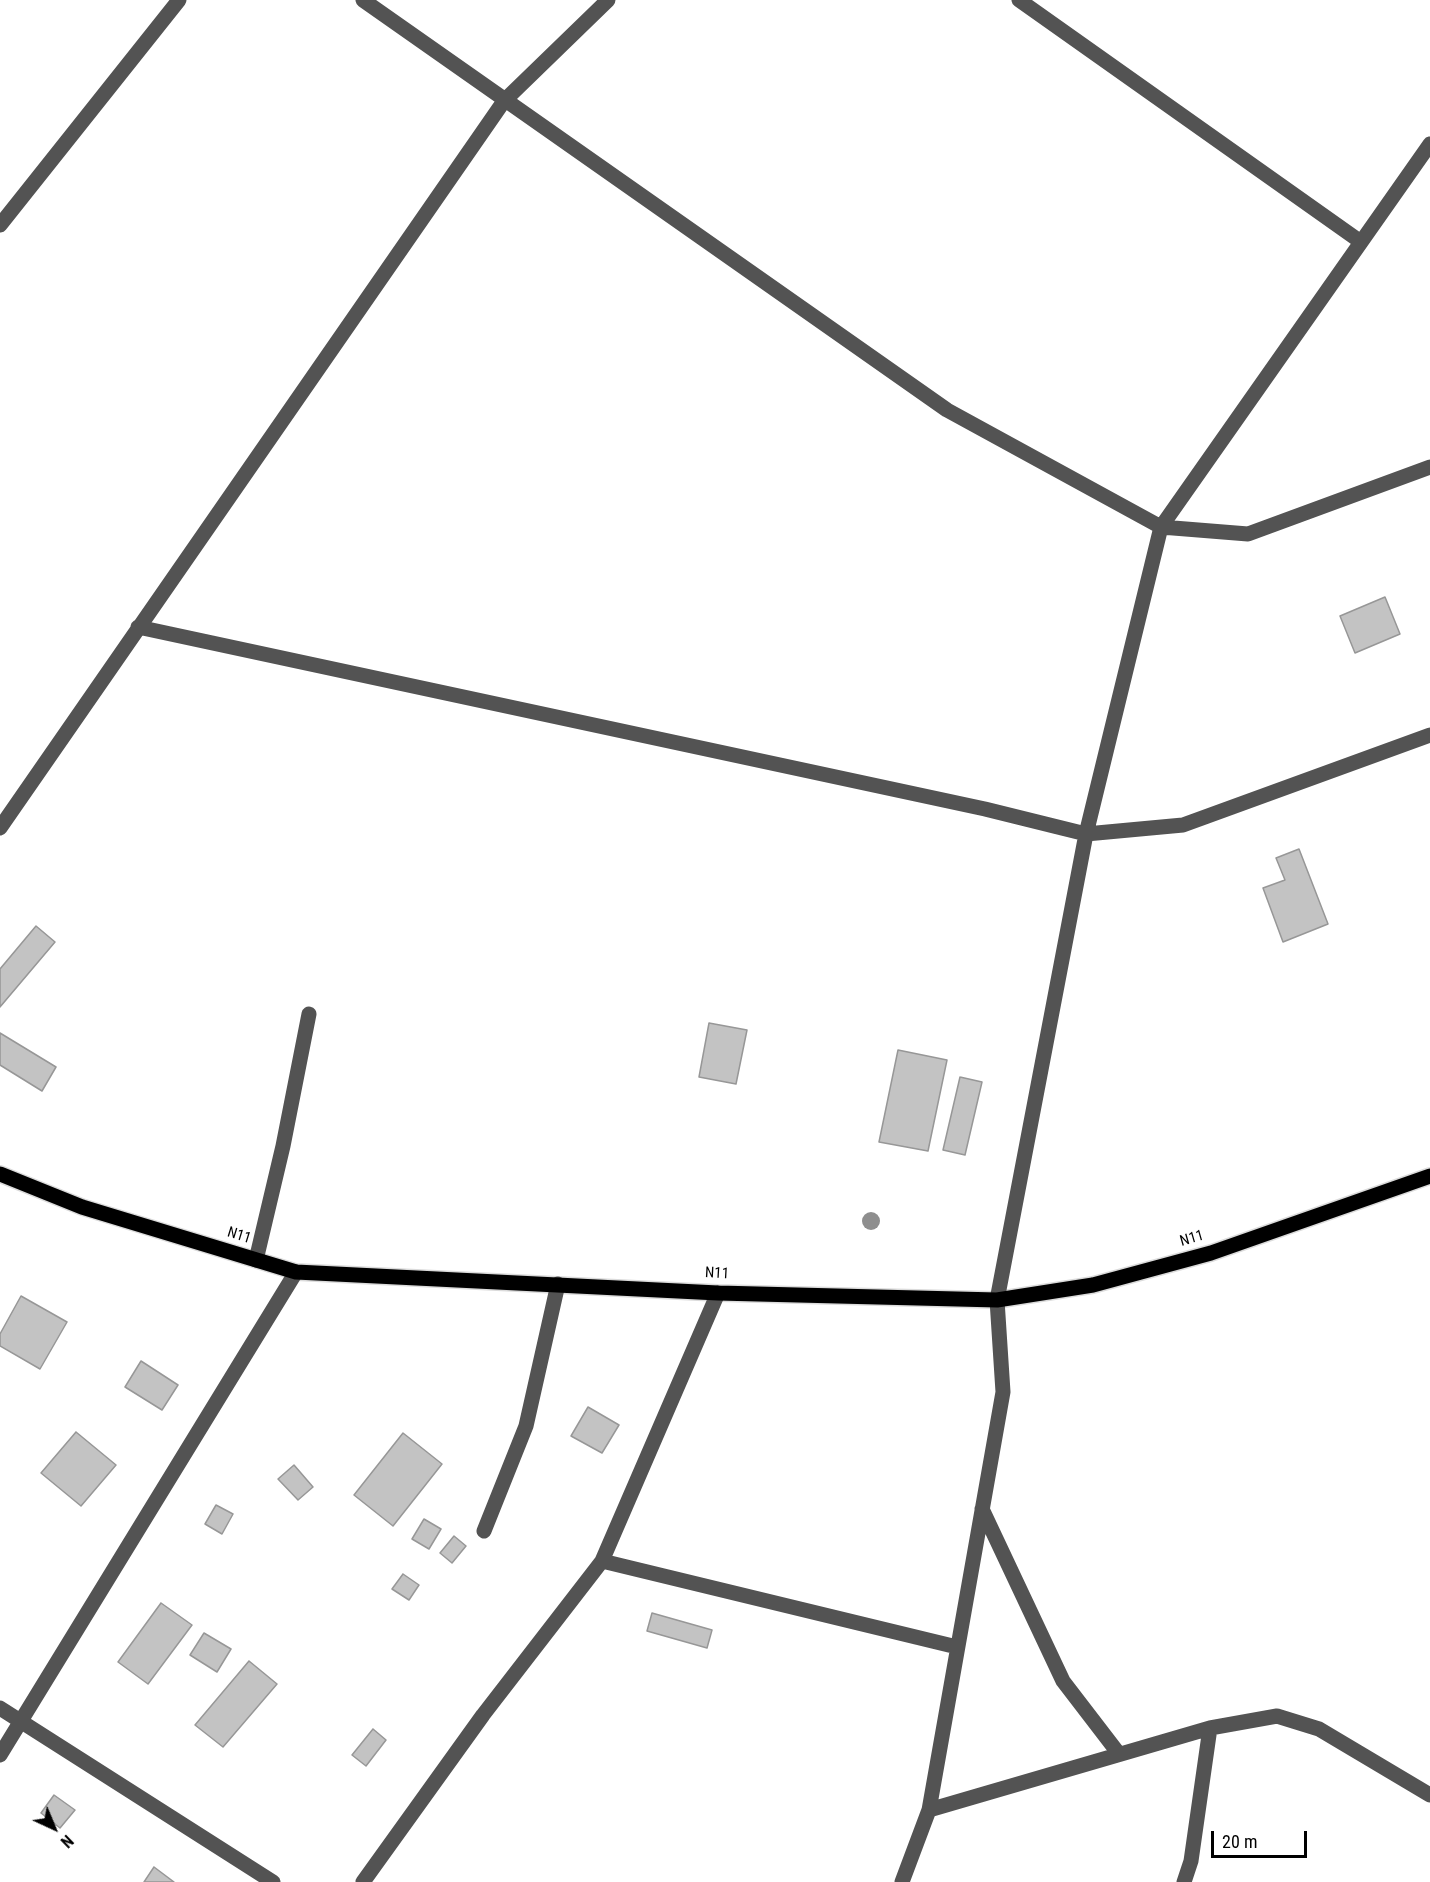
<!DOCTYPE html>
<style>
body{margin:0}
#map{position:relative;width:1430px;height:1882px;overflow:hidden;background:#fff;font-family:"Roboto Condensed",sans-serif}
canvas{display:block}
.north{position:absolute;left:24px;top:1798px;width:60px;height:60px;-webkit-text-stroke:4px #fff;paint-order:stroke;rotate:136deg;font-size:16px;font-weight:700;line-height:24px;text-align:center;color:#000}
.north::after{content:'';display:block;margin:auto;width:21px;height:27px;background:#000;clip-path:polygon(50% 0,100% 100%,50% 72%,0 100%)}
.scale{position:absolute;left:1211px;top:1831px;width:96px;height:27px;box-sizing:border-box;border:3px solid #000;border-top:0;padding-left:8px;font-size:18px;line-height:21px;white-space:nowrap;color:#000;-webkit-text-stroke:4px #fff;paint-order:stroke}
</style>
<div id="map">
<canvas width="1430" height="1882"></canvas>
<div class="north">N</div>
<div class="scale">20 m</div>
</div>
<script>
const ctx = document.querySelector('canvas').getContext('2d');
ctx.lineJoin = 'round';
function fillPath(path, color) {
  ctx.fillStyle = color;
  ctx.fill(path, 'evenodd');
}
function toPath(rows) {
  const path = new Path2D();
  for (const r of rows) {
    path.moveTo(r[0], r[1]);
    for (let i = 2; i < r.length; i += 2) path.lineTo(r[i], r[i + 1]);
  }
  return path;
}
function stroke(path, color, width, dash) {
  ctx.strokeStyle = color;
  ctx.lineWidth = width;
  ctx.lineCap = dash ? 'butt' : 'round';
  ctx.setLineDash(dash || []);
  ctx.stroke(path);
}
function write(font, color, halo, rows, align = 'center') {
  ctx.font = font + ' "Roboto Condensed",sans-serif';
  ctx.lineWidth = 4.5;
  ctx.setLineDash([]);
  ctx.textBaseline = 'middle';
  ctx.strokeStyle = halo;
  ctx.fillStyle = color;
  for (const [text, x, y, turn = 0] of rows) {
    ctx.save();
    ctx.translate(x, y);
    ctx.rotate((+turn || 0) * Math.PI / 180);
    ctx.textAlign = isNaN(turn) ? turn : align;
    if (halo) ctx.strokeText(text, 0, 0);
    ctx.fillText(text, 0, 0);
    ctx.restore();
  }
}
const building = toPath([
 [1385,597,1400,634,1355,653,1340,616,1385,597],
 [1299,849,1328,924,1283,942,1263,888,1285,880,1276,858,1299,849],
 [36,926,55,942,0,1007,0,969,36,926],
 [709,1023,747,1030,736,1084,699,1077,709,1023],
 [0,1033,56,1067,42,1091,0,1065,0,1033],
 [898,1050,947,1060,928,1151,879,1142,898,1050],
 [960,1077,982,1082,965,1155,943,1150,960,1077],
 [21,1296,67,1322,40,1369,0,1346,0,1334,21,1296],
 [141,1361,178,1385,162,1410,125,1387,141,1361],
 [588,1407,619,1425,602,1453,571,1436,588,1407],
 [76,1432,116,1465,81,1506,41,1473,76,1432],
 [403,1433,442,1464,393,1526,354,1495,403,1433],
 [294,1465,313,1487,298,1500,278,1479,294,1465],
 [216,1505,233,1514,222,1534,205,1524,216,1505],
 [424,1519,441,1529,429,1549,412,1539,424,1519],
 [454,1536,466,1546,452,1563,440,1553,454,1536],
 [403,1574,419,1585,409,1600,392,1589,403,1574],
 [161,1603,192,1625,148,1684,118,1662,161,1603],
 [652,1613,712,1630,707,1648,647,1631,652,1613],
 [204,1633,231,1649,217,1672,190,1655,204,1633],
 [249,1661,277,1684,223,1747,195,1725,249,1661],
 [373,1729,386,1740,366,1766,352,1755,373,1729],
 [54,1795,75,1810,60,1828,41,1813,54,1795],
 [154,1867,174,1882,144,1882,154,1867]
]);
fillPath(building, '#c3c3c3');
stroke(building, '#979797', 1.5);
const major = toPath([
 [0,1174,82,1207,296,1272,718,1293,997,1300,1093,1285,1211,1253,1430,1176]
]);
stroke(major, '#dbdbdb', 18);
stroke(toPath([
 [363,0,947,410,1161,527,1248,534,1430,467],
 [1019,0,1361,242],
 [1430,144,1161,527,1086,834,997,1300,1003,1392,929,1810,1210,1728,1277,1716,1319,1729,1430,1795],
 [0,225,179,0],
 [138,627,985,809,1086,834,1183,825,1430,735],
 [0,828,504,101,608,0],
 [256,1260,283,1146,309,1014],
 [982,1509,1063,1681,1119,1754],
 [484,1531,526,1426,558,1284],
 [602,1561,957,1647],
 [0,1708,273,1882],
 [0,1755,296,1272],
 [363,1882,483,1715,602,1561,718,1293],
 [902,1882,929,1810],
 [1184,1882,1191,1861,1210,1728]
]), '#535353', 15);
stroke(major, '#000', 15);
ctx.fillStyle = '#8e8e8e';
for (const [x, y] of [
 [871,1221]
]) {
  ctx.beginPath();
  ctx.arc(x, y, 9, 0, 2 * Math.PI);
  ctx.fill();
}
write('15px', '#000', '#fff', [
 ["N11",239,1236,17],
 ["N11",1192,1239,-16],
 ["N11",717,1274,3]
]);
</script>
